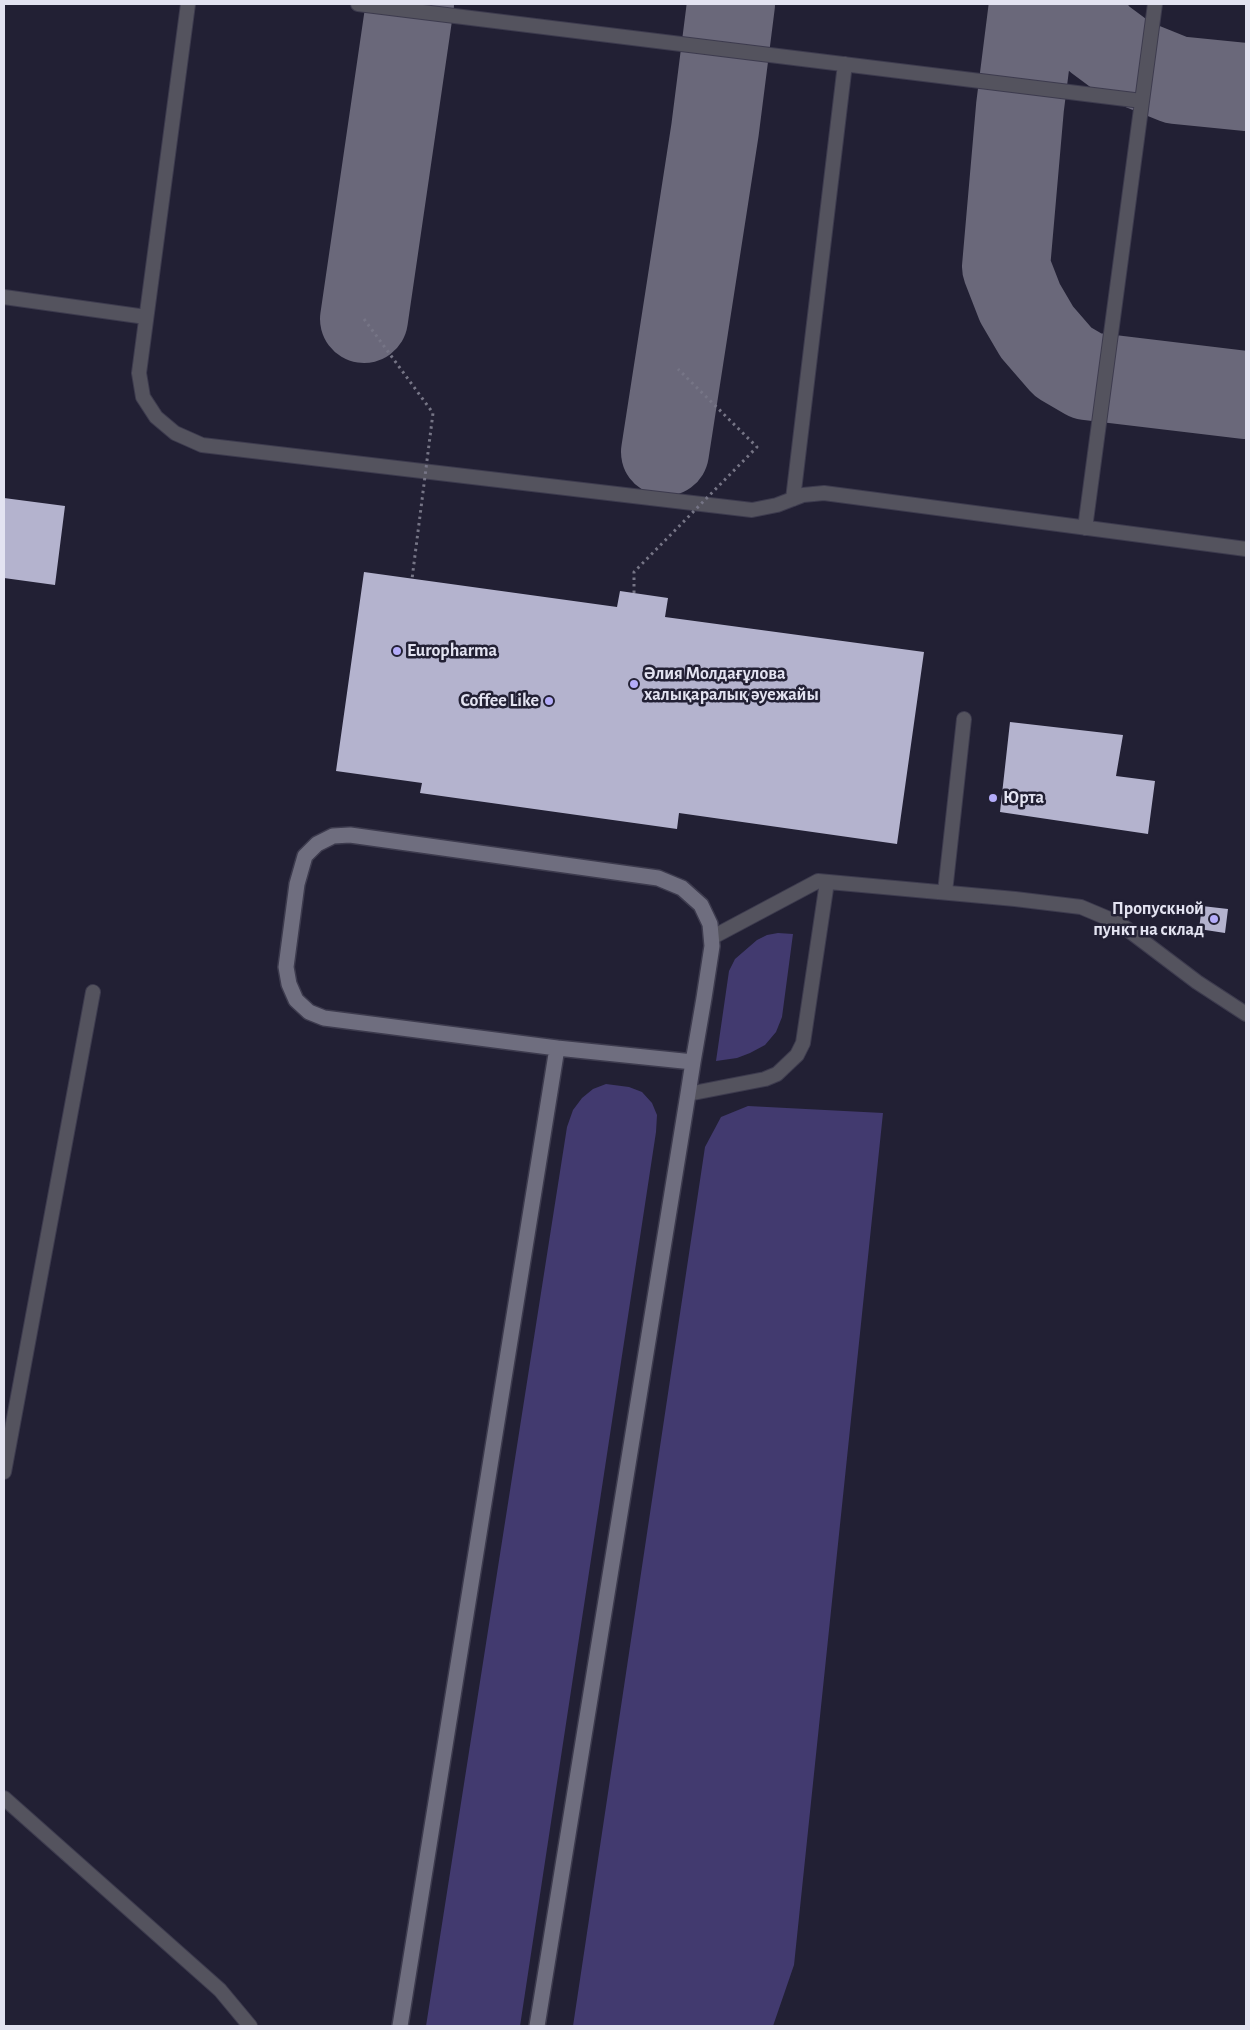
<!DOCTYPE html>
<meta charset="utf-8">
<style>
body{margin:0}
#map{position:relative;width:1250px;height:2030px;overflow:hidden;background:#222034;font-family:"Alegreya Sans",sans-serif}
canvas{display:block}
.frame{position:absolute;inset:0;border:5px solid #e3e3f1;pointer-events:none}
</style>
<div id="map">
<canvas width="1250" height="2030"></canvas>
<div class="frame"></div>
</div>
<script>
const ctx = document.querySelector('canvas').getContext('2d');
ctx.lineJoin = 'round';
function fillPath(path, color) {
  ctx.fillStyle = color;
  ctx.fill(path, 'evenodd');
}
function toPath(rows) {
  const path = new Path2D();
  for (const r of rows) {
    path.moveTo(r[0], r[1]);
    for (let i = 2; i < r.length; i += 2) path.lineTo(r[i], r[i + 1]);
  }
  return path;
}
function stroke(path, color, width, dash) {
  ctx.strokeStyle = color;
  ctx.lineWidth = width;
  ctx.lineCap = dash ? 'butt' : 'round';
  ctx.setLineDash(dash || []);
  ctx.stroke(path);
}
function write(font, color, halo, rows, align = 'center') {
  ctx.font = font + ' "Alegreya Sans",sans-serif';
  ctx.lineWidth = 5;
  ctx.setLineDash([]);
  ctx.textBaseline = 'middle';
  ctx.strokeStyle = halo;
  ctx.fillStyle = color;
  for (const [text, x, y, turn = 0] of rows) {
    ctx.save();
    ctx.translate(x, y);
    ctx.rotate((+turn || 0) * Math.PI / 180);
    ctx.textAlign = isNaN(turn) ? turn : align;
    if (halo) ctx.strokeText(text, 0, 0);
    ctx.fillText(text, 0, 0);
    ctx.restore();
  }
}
fillPath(toPath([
 [778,933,793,934,782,1017,776,1032,765,1045,750,1053,737,1058,716,1061,729,971,735,959,757,940,767,935],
 [606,1084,629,1087,642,1092,652,1103,657,1115,656,1132,520,2026,426,2026,567,1127,573,1110,582,1098,593,1089],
 [748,1106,883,1113,794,1965,773,2026,573,2026,705,1147,721,1117]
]), '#423a6f');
stroke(toPath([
 [1033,4,1020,107,1006,267,1020,303,1037,332,1063,362,1087,376,1246,395],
 [1072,4,1098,38,1129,61,1176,80,1246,87],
 [364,319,410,4],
 [665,452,715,130,731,4]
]), '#6a687a', 88);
fillPath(toPath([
 [4,498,65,506,55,585,4,578],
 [364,572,617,607,620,591,668,598,665,617,924,652,897,844,679,813,677,829,420,793,422,783,336,771],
 [1010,722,1123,735,1116,776,1155,781,1148,834,1000,812],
 [1202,906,1228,909,1225,933,1199,929]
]), '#b4b3ce');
const service = toPath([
 [188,4,139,373,143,397,156,417,175,433,202,445,752,510,777,505,803,495,824,493,1246,549],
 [358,4,1142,101],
 [4,297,146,317],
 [793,499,845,64],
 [1085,528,1155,4],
 [945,892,964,719],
 [711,938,818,881,1015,899,1081,907,1119,923,1197,982,1246,1014],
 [688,1094,765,1079,777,1074,797,1055,803,1043,827,882],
 [4,1472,93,992],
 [4,1798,220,1990,250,2026]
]);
const secondary = toPath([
 [400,2026,557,1048],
 [537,2026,688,1094,693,1062,704,998,712,946,710,924,701,905,682,888,658,878,350,835,333,836,317,844,305,856,297,884,286,967,289,984,296,1000,309,1012,324,1018,557,1048,693,1062]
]);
stroke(service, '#3d3b4e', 16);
stroke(secondary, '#3d3b4e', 18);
stroke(service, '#54535e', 14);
stroke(secondary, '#6f6e7f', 15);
stroke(toPath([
 [364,319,433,413,412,579],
 [634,593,634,572,757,447,678,369]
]), '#767586', 3, [2.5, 4]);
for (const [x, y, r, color] of [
 [397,651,5,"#b4acf9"],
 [634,684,5,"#b4acf9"],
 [549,701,5,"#b4acf9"],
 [993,798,5,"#b4acf9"],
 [1214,919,5,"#b4acf9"]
]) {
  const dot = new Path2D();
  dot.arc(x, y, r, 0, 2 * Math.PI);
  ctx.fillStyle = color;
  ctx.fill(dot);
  stroke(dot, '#222034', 2);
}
write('bold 18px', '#e3e3f1', '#222034', [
 ["Europharma",407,651],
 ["Әлия Молдағұлова",644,674],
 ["халықаралық әуежайы",644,695],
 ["Coffee Like",539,701,"right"],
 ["Юрта",1003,798],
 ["Пропускной",1204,909,"right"],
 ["пункт на склад",1204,930,"right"]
], 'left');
</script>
